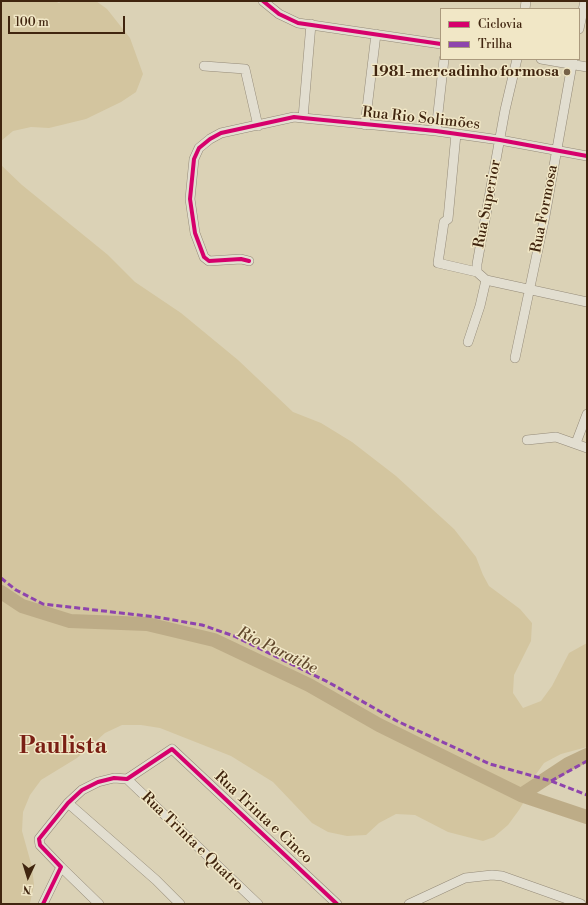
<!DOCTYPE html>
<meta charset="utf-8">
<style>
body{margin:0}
#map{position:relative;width:588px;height:905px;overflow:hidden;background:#dbd2b6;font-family:"Libre Bodoni",serif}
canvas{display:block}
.frame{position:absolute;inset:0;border:2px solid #40250f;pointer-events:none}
.legend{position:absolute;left:440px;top:8px;width:140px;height:52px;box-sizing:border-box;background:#f1e7c6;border:1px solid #aa997d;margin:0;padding:5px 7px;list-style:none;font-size:12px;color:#40250f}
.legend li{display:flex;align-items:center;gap:8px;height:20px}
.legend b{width:20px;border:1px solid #aa997d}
.north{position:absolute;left:8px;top:857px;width:40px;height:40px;-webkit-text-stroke:3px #f1e7c6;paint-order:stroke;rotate:184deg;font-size:11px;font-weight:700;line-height:16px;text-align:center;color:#40250f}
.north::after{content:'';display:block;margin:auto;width:14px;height:18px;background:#40250f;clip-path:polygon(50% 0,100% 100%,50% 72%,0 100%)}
.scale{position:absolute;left:8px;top:16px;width:117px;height:18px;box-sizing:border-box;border:2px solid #40250f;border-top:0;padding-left:5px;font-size:12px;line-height:14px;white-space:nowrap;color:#40250f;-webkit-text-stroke:3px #f1e7c6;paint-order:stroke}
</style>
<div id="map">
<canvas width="588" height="905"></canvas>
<div class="frame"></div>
<ul class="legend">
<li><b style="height:5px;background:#d6006c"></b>Ciclovia</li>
<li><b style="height:5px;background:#8e44ad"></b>Trilha</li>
</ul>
<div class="north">N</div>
<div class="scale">100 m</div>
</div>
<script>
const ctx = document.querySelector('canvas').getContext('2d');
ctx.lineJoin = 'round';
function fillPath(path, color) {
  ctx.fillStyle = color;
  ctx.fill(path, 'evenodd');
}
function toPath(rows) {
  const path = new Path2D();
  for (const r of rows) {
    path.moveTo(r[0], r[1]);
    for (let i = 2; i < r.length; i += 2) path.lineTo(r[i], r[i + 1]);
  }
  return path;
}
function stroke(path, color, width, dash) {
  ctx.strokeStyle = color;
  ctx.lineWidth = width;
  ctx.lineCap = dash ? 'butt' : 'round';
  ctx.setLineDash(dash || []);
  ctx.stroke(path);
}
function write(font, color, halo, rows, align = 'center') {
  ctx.font = font + ' "Libre Bodoni",serif';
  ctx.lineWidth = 3;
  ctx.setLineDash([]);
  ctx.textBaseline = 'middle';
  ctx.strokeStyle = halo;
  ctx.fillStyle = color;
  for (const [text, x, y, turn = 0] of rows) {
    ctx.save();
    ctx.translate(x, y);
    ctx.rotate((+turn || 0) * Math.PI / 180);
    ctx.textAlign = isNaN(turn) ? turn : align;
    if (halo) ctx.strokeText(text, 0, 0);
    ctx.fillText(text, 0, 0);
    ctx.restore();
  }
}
fillPath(toPath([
 [1,1,55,1,59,3,62,1,96,1,107,9,130,38,143,74,136,92,121,102,86,119,49,128,31,127,13,131,1,141],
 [1,165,22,185,108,255,135,282,181,313,238,360,293,412,321,423,352,442,396,476,454,529,476,557,483,575,489,586,520,609,532,623,531,641,514,675,513,693,523,708,541,701,552,686,569,653,587,643,587,747,561,754,544,763,534,777,528,795,519,810,508,825,494,837,483,841,448,832,415,815,396,814,379,823,366,835,347,836,328,832,312,823,273,782,231,756,160,728,141,725,122,725,105,733,77,758,41,780,30,795,23,812,22,831,32,867,34,885,30,903,1,904]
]), '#d3c59f');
stroke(toPath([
 [1,592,22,606,70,621,147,624,214,640,309,685,379,725,521,795,587,817],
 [521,795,568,764,587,755]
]), '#bdac87', 14);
const street = toPath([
 [263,1,279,14,298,23,441,44],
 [525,9,526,1],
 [579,29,585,1],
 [517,59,505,110,477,264,477,272,486,280,587,302],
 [541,59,587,67],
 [204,66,245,69,258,126],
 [303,118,311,24],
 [365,125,376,34],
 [436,131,444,59],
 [456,134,448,219,444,222,438,263,477,272],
 [249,261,241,259,209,261,204,257,195,233,190,199,194,159,199,148,210,139,221,133,294,117,303,118,436,131,500,140,587,156],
 [468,342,480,306,486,280],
 [515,358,545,216,573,59],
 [527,440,556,437,587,448],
 [576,443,587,414],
 [127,779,258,904],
 [68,803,156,880,180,904],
 [61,867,99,904],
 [43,904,61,867,40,845,39,839,68,803,82,790,98,782,114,778,127,779,172,749,337,904],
 [409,904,465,878,492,875,502,876,581,904]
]);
stroke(street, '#948a78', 10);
stroke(street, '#e2ded0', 9);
stroke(toPath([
 [1,578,16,590,43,604,156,617,202,625,234,636,328,682,397,721,490,764,551,781,587,795],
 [551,781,587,761]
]), '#8e44ad', 3, [6, 3]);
stroke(toPath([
 [263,1,279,14,298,23,441,44],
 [249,261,241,259,209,261,204,257,195,233,190,199,194,159,199,148,210,139,221,133,294,117,303,118,436,131,500,140,587,156],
 [43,904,61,867,40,845,39,839,68,803,82,790,98,782,114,778,127,779,172,749,337,904]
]), '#d6006c', 4);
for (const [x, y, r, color] of [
 [567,72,4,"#766249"]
]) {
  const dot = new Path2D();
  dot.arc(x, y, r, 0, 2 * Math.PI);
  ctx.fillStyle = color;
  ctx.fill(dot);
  stroke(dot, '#f1e7c6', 1.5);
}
write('bold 15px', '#40250f', '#f1e7c6', [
 ["1981-mercadinho formosa",559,72]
], 'right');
write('15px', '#40250f', '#f1e7c6', [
 ["Rua Rio Solimões",421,119,6],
 ["Rua Superior",488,204,-79],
 ["Rua Formosa",545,209,-79],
 ["Rua Trinta e Cinco",263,818,43],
 ["Rua Trinta e Quatro",192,842,44]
]);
write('italic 16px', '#62492d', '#f1e7c6', [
 ["Rio Paratibe",277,651,26]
]);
write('bold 23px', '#7a1f14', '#f1e7c6', [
 ["Paulista",63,747]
]);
</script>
